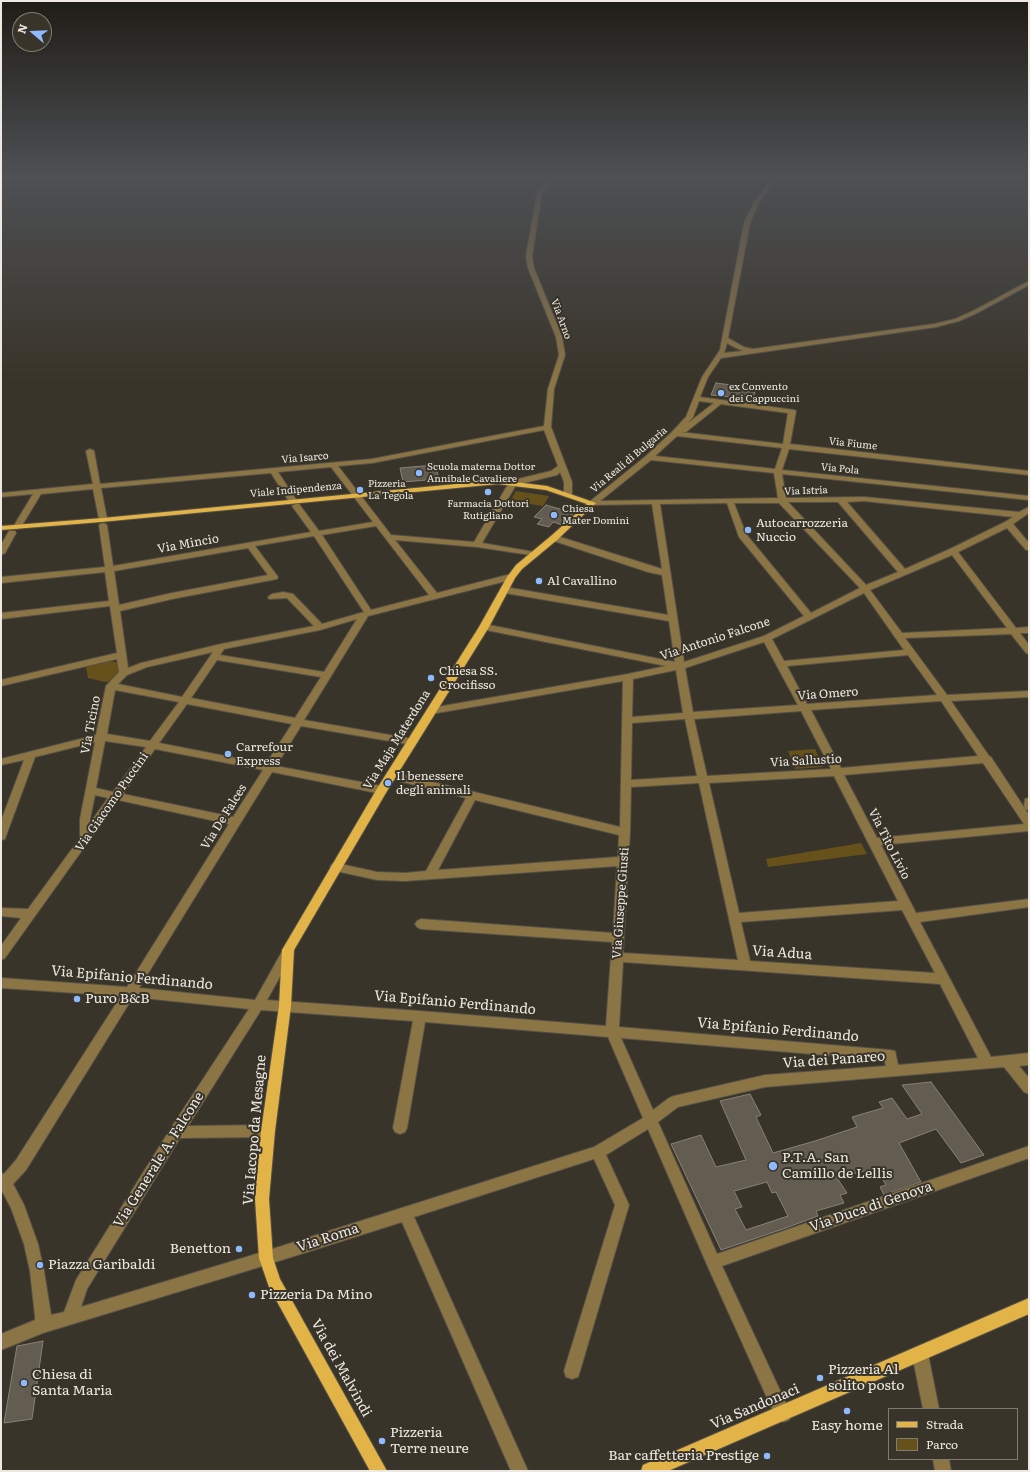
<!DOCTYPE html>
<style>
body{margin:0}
#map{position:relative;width:1030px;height:1472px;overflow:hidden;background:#393429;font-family:Literata,serif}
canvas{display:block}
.frame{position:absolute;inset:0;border:2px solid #ede9e2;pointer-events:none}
.legend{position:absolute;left:888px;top:1408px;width:130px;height:52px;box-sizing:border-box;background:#393429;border:1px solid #817c73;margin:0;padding:5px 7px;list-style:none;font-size:12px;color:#ede9e2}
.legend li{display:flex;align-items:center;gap:8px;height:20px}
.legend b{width:20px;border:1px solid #817c73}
.north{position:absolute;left:12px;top:12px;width:40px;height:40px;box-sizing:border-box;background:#393429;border:1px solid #817c73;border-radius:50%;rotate:289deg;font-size:11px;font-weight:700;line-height:16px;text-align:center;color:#ede9e2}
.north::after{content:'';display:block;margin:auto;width:14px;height:18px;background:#8eb9fd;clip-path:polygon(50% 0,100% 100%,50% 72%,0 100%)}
</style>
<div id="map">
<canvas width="1030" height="1472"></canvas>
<div class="frame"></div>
<ul class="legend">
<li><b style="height:5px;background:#e2b447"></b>Strada</li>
<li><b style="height:11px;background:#67511b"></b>Parco</li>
</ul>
<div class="north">N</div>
</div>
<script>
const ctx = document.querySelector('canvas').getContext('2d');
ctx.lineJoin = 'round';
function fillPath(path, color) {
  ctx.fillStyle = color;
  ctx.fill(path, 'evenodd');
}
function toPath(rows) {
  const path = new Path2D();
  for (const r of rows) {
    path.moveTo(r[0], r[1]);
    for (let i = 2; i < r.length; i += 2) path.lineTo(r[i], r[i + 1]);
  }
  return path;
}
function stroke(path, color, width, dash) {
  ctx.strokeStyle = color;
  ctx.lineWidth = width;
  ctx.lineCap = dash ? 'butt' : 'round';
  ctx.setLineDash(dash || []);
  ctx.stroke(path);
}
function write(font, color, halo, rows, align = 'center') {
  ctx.font = font + ' Literata,serif';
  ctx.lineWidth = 4;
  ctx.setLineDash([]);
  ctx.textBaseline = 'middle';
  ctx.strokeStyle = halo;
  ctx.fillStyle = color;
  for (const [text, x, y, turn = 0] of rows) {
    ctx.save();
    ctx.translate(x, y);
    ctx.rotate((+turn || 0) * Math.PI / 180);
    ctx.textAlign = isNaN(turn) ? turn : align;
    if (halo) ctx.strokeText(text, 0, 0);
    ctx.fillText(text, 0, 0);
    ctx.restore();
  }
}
fillPath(toPath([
 [516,491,549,496,543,506,510,501],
 [110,661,118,663,119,671,110,681,105,682,88,678,86,667],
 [815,749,823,767,795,769,788,751],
 [861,843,867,854,768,867,766,859]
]), '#67511b');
const building = toPath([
 [716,383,747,387,746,391,755,392,751,403,731,400,732,397,711,395,716,383],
 [435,465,439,479,403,482,400,468,435,465],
 [546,505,574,513,562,525,553,522,549,527,537,524,542,519,534,517,546,505],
 [931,1082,984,1155,961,1163,936,1129,899,1143,921,1182,884,1195,880,1187,886,1185,876,1168,837,1178,847,1193,840,1195,844,1203,816,1211,818,1216,783,1229,721,1250,671,1144,701,1135,716,1167,746,1160,720,1101,750,1094,761,1115,756,1117,773,1153,815,1141,857,1127,852,1117,883,1108,879,1102,892,1098,907,1119,922,1114,902,1085,931,1082],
 [767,1182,772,1193,776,1192,788,1216,746,1230,735,1209,742,1207,734,1191,767,1182],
 [43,1341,32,1419,4,1423,17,1346,43,1341]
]);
fillPath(building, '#625c51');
stroke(building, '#888276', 1);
const minor = toPath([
 [551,178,556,178,542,193,532,256,534,268,562,337,565,355,554,389,551,427,572,482,572,494,568,496,564,494,564,482,560,472,557,475,516,485,482,543,534,552,538,554,537,556,477,547,395,540,437,593,511,574,515,577,514,579,368,616,304,720,413,739,418,742,413,745,301,726,276,766,382,786,386,787,387,790,386,793,382,794,272,772,139,988,255,1000,284,948,288,946,292,948,294,951,267,1000,420,1011,606,1026,612,942,421,929,417,927,415,924,417,921,421,919,613,933,617,866,405,881,377,880,336,871,332,870,330,867,332,864,336,863,377,872,405,873,426,871,466,798,387,778,386,776,387,774,391,772,620,827,623,681,431,714,426,711,431,708,628,674,666,666,481,629,479,627,481,625,484,624,675,662,669,621,505,593,501,590,505,587,668,615,662,575,648,572,551,540,550,538,551,536,557,536,662,569,652,504,592,505,588,503,646,456,672,432,686,417,702,377,720,350,744,223,755,201,772,178,777,178,759,202,750,223,728,338,744,347,753,349,934,324,955,319,973,311,1029,281,1029,285,977,313,959,321,936,327,721,358,708,377,700,397,794,410,796,411,790,444,1029,471,1029,475,789,449,782,470,1029,496,1029,500,782,474,786,498,864,497,1019,512,1029,507,1029,513,1013,524,1029,543,1029,550,1026,550,1007,528,958,552,1016,628,1029,627,1029,633,1020,633,1029,645,1029,654,1026,653,1011,634,905,638,947,695,1029,691,1029,697,951,701,989,756,991,757,1029,815,1029,831,881,845,916,913,1029,899,1029,907,920,922,991,1057,1029,1053,1029,1065,1019,1066,1029,1078,1029,1094,1024,1092,1004,1067,765,1087,678,1107,658,1122,717,1254,1029,1146,1029,1158,722,1266,791,1414,789,1420,783,1422,777,1420,708,1267,648,1129,606,1155,629,1205,580,1371,578,1377,572,1379,566,1377,564,1371,615,1205,594,1159,414,1217,528,1471,511,1471,402,1222,266,1265,43,1333,1,1350,1,1334,35,1320,35,1316,30,1271,24,1244,11,1208,1,1189,1,1173,4,1174,16,1160,121,996,1,988,1,978,127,987,229,824,118,800,5,958,1,960,1,946,21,918,1,916,1,908,28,909,80,838,80,819,95,742,35,757,6,836,5,839,1,840,1,821,24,760,1,765,1,759,96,735,106,686,119,672,117,659,1,686,1,680,117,653,110,606,1,619,1,613,109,601,105,572,1,583,1,577,105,567,99,525,103,523,107,525,113,566,311,532,292,506,296,504,299,504,319,531,373,522,331,467,278,472,297,501,293,503,290,503,271,473,101,488,107,519,103,521,99,519,93,489,41,494,21,527,17,529,13,527,33,494,1,497,1,493,93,484,86,451,90,449,94,451,100,484,372,459,544,426,548,389,559,355,556,337,528,268,526,256,537,193,551,178],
 [727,343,732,346,743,351,724,353,727,343],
 [699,401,714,403,688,423,693,417,699,401],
 [721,404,788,413,783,444,680,432,686,432,721,404],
 [544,430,558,466,551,471,510,481,474,542,391,535,338,466,372,463,544,430],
 [677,436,782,448,775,469,655,456,677,436],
 [651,460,774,473,778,498,600,501,651,460],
 [864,501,1013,517,1005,522,950,549,905,569,847,502,864,501],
 [788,502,838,502,898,572,866,585,788,502],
 [727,503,739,537,804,616,764,636,684,662,660,504,727,503],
 [734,503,779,503,860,588,811,613,746,534,734,503],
 [376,526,429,595,371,610,322,535,376,526],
 [314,536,364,612,322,624,293,594,283,592,272,594,268,597,269,599,287,598,314,626,221,644,141,663,128,668,120,611,172,599,277,579,278,577,255,546,314,536],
 [248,548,268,575,172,593,119,605,114,571,248,548],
 [952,555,1007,628,902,633,870,590,952,555],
 [864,593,904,650,784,661,772,639,864,593],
 [357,619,324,672,220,655,224,649,320,630,357,619],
 [764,642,798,705,693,712,685,668,764,642],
 [213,652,182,697,118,684,127,675,147,667,213,652],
 [908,655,937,695,807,704,787,666,908,655],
 [217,660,321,677,295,718,191,698,217,660],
 [676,670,683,713,632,717,633,679,676,670],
 [115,690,179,702,150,741,107,734,115,690],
 [941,701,978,756,841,768,811,710,941,701],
 [187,704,292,724,266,764,159,743,187,704],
 [801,711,831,769,707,776,694,719,801,711],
 [685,719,697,776,631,780,632,723,685,719],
 [105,741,146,747,113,792,96,788,105,741],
 [155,749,263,770,233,817,123,794,155,749],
 [983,763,1024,824,877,838,844,775,983,763],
 [834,776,898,901,739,913,709,783,834,776],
 [699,783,738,960,623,953,630,832,631,787,699,783],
 [95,795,108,798,90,823,90,819,95,795],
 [475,800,619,835,618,857,438,870,475,800],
 [902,910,935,973,750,961,741,922,902,910],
 [623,962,940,984,978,1058,898,1065,895,1051,890,1050,619,1027,623,962],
 [133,997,249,1009,171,1128,76,1280,64,1312,51,1315,44,1271,38,1244,24,1205,13,1184,26,1170,133,997],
 [261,1010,413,1021,393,1128,395,1132,400,1134,405,1132,407,1128,425,1022,608,1037,643,1118,594,1147,266,1251,81,1307,87,1289,180,1138,268,1137,273,1135,275,1131,273,1127,268,1125,188,1126,261,1010],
 [621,1038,884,1060,886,1066,765,1075,674,1096,669,1098,653,1110,621,1038],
 [9,531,15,531,16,533,5,553,1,555,1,545,9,531],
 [1029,798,1029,810,1025,809,1024,806,1025,799,1029,798],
 [920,1346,926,1348,928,1354,939,1409,923,1409,912,1354,914,1348,920,1346],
 [933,1459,949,1459,951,1471,935,1471,933,1459]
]);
const major = toPath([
 [498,480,547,486,596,503,557,540,522,569,515,578,489,627,387,791,294,950,291,1006,275,1131,269,1199,273,1258,280,1279,387,1471,370,1471,269,1287,259,1258,255,1199,261,1131,279,1006,282,950,378,787,479,627,507,577,516,565,551,536,587,504,546,490,498,484,101,522,1,530,1,526,103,518,498,480],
 [1029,1298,1029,1314,668,1471,641,1471,643,1465,1029,1298]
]);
stroke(minor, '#565147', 2);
stroke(major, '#565147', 2);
fillPath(minor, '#8c7545');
fillPath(major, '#e2b447');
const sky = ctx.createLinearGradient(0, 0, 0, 384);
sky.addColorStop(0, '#1f1d17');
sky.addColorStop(0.46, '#4e5054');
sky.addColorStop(1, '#4e505400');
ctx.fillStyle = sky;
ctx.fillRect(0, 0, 1030, 384);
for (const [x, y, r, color] of [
 [721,393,4,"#8eb9fd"],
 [419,473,4,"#8eb9fd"],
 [360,490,4,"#8eb9fd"],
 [488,492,4,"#8eb9fd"],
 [554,515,4,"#8eb9fd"],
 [748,530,4,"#8eb9fd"],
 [539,581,4,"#8eb9fd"],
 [431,678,4,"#8eb9fd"],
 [228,754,4,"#8eb9fd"],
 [388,783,4,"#8eb9fd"],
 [77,999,4,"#8eb9fd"],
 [773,1166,5,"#8eb9fd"],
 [239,1249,4,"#8eb9fd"],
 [40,1265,4,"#8eb9fd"],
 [252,1295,4,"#8eb9fd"],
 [820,1378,4,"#8eb9fd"],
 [24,1383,4,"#8eb9fd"],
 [847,1411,4,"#8eb9fd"],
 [382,1441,4,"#8eb9fd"],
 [767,1456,4,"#8eb9fd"]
]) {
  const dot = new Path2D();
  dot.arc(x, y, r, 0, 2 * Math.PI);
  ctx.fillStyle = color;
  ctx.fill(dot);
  stroke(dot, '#393429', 1.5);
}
write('10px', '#ede9e2', '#393429', [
 ["Via Arno",561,319,70],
 ["Via Fiume",853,444,6],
 ["Via Isarco",305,458,-5],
 ["Via Reali di Bulgaria",629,460,-40],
 ["Via Pola",840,469,6],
 ["Viale Indipendenza",296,490,-5],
 ["Via Istria",806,491,-2]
]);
write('10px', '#ede9e2', '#393429', [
 ["ex Convento",729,387],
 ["dei Cappuccini",729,399],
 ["Scuola materna Dottor",427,467],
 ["Annibale Cavaliere",427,479],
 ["Pizzeria",368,484],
 ["La Tegola",368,496],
 ["Farmacia Dottori",488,504,"center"],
 ["Rutigliano",488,516,"center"],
 ["Chiesa",562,509],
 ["Mater Domini",562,521]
], 'left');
write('12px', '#ede9e2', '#393429', [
 ["Autocarrozzeria",756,523],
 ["Nuccio",756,537],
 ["Al Cavallino",547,581],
 ["Chiesa SS.",439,671],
 ["Crocifisso",439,685],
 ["Carrefour",236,747],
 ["Express",236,761],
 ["Il benessere",396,776],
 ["degli animali",396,790]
], 'left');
write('12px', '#ede9e2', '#393429', [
 ["Via Mincio",188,544,-10],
 ["Via Antonio Falcone",715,639,-18],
 ["Via Omero",828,694,-4],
 ["Via Ticino",91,725,-79],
 ["Via Maja Materdona",397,740,-58],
 ["Via Sallustio",806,761,-3],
 ["Via Giacomo Puccini",112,802,-55],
 ["Via De Falces",224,817,-58],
 ["Via Tito Livio",889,844,63],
 ["Via Giuseppe Giusti",621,903,-86]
]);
write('14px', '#ede9e2', '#393429', [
 ["Via Adua",782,953,4],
 ["Via Epifanio Ferdinando",132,978,5],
 ["Via Epifanio Ferdinando",455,1003,5],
 ["Via Epifanio Ferdinando",778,1030,5],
 ["Via dei Panareo",834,1060,-4],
 ["Via Iacopo da Mesagne",255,1130,-85],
 ["Via Generale A. Falcone",159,1160,-58],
 ["Via Duca di Genova",871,1207,-19],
 ["Via Roma",328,1238,-18],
 ["Via dei Malvindi",341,1368,61],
 ["Via Sandonaci",755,1407,-23]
]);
write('14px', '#ede9e2', '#393429', [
 ["Puro B&B",85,999],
 ["P.T.A. San",782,1158],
 ["Camillo de Lellis",782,1174],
 ["Benetton",231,1249,"right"],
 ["Piazza Garibaldi",48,1265],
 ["Pizzeria Da Mino",260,1295],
 ["Pizzeria Al",828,1370],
 ["solito posto",828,1386],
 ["Chiesa di",32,1375],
 ["Santa Maria",32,1391],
 ["Easy home",847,1426,"center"],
 ["Pizzeria",390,1433],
 ["Terre neure",390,1449],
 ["Bar caffetteria Prestige",759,1456,"right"]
], 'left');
</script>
